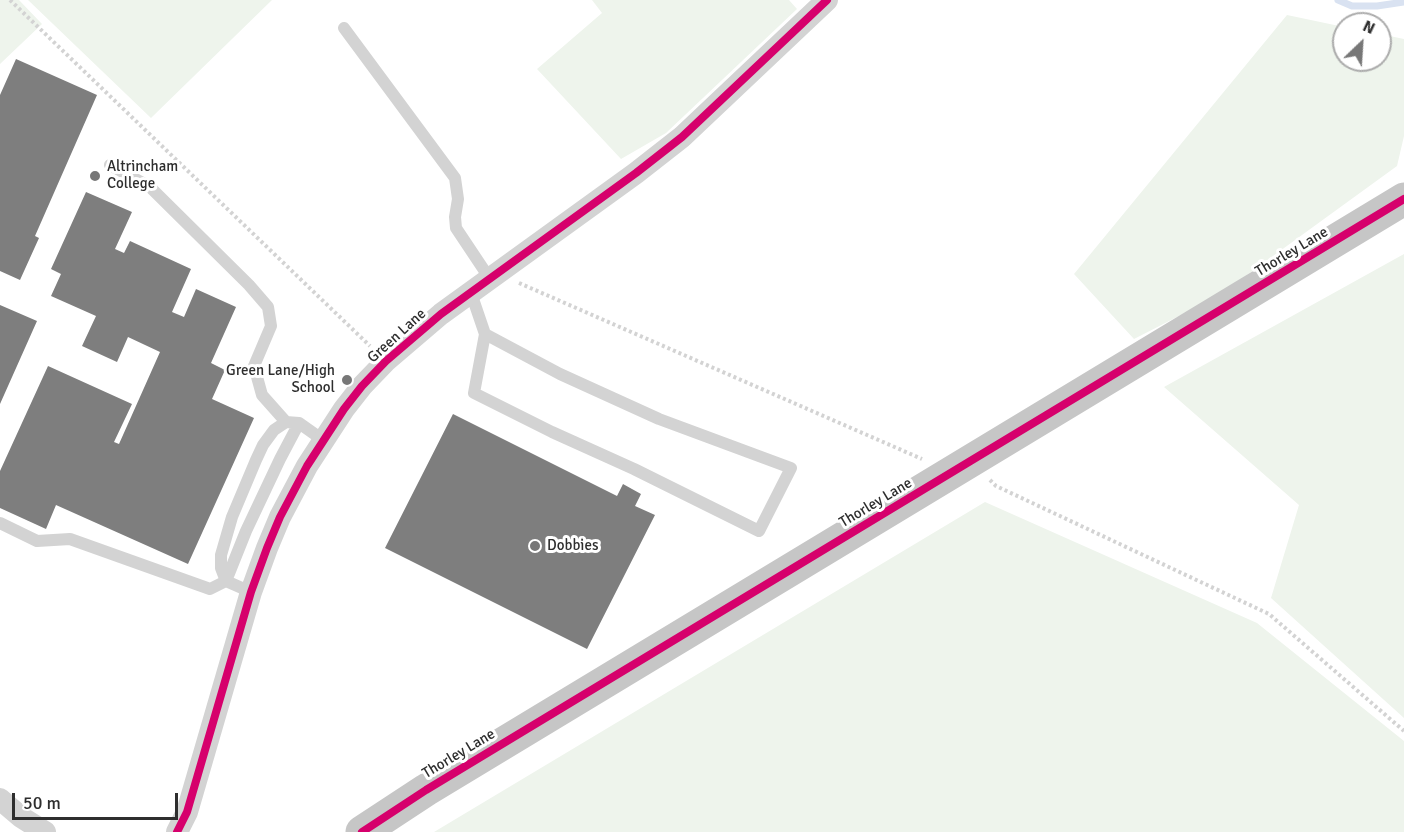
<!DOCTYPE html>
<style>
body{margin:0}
#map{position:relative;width:1404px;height:832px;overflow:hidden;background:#fff;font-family:Signika,sans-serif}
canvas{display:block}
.north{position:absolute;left:1332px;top:12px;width:60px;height:60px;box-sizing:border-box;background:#fff;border:2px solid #ababab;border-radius:50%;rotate:25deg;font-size:16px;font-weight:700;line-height:24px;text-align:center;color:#2e2e2e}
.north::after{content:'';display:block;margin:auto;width:21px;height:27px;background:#777;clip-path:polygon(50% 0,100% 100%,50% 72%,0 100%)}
.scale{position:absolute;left:12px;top:793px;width:166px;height:27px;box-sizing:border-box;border:3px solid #2e2e2e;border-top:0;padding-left:8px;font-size:18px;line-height:21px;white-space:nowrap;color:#2e2e2e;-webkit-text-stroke:4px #fff;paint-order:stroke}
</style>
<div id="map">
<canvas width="1404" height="832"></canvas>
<div class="north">N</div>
<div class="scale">50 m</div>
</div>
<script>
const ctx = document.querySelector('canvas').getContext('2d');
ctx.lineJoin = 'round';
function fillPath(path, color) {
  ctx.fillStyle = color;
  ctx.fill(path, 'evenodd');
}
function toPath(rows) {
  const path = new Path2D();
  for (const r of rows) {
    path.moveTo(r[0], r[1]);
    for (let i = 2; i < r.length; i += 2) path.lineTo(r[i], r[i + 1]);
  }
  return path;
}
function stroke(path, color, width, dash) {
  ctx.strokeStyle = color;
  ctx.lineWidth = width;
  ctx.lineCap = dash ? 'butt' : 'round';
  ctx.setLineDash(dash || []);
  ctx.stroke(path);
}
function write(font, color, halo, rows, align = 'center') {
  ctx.font = font + ' Signika,sans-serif';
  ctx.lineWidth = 6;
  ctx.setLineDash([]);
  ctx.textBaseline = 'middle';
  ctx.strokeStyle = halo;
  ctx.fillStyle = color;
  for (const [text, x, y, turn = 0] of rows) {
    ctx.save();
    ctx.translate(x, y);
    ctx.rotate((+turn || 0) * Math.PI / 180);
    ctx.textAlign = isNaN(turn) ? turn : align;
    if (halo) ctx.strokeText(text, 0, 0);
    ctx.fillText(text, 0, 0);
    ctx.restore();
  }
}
fillPath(toPath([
 [0,0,19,0,42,24,0,64],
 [28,0,272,0,151,118],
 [592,0,789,0,797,9,666,133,621,159,537,69,602,13],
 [1287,15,1344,27,1344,60,1380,60,1380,34,1404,39,1404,136,1397,166,1218,296,1134,339,1074,274],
 [1404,254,1404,718,1271,598,1299,505,1164,387],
 [985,502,1257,623,1404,741,1404,832,434,832]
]), '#eef4ec');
stroke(toPath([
 [1338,0,1352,6,1377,6,1404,2]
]), '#d9e2f1', 7);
fillPath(toPath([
 [16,59,97,95,35,236,39,238,20,280,0,271,0,95],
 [86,192,132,212,115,249,124,253,130,241,191,269,172,312,184,317,196,289,236,307,211,363,225,370,212,399,254,418,188,564,56,505,46,529,0,508,0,471,48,366,132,404,114,442,119,444,160,352,128,337,117,362,82,346,96,316,51,296,61,274,51,269],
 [0,305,37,321,0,404],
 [453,414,617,496,623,484,641,494,635,506,655,515,587,649,385,548]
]), '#7e7e7e');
stroke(toPath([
 [10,0,370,346],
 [519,283,922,459],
 [990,480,996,486,1269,614,1404,731]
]), '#d3d3d3', 4, [3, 3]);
stroke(toPath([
 [344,28,455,178,458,199,455,217,456,228,490,279],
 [110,165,150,187,249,285,268,307,271,326,254,366,262,395,286,422],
 [471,293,485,334],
 [485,334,560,374,659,419,791,468,759,531,634,469,552,432,474,393,485,334],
 [0,523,37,541,70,539,210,589,226,581,246,531,280,459,299,423],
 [251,592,226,581,221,568,221,555,232,517,256,460,263,445,274,430,286,422,299,423,323,440]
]), '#d3d3d3', 12);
stroke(toPath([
 [0,799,21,817,45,832],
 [177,832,187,812,251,592,267,548,280,517,307,466,344,409,362,386,386,361,441,314,636,173,682,137,827,0]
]), '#d3d3d3', 22);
stroke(toPath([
 [362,832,426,790,1404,199]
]), '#c6c6c6', 33);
stroke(toPath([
 [177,832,187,812,251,592,267,548,280,517,307,466,344,409,362,386,386,361,441,314,636,173,682,137,827,0],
 [362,832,426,790,1404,199]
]), '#d6006c', 8);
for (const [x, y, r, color] of [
 [95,176,6,"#777"],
 [347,380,6,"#777"],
 [535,546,6,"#777"]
]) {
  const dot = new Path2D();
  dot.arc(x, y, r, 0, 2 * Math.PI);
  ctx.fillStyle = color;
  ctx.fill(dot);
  stroke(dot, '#fff', 2);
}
write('15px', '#2e2e2e', '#fff', [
 ["Altrincham",107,167],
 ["College",107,184],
 ["Green Lane/High",335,371,"right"],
 ["School",335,388,"right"],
 ["Dobbies",547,546]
], 'left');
write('15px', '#2e2e2e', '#fff', [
 ["Thorley Lane",1292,252,-31],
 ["Green Lane",397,336,-42],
 ["Thorley Lane",876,503,-31],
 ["Thorley Lane",459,754,-31]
]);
</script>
